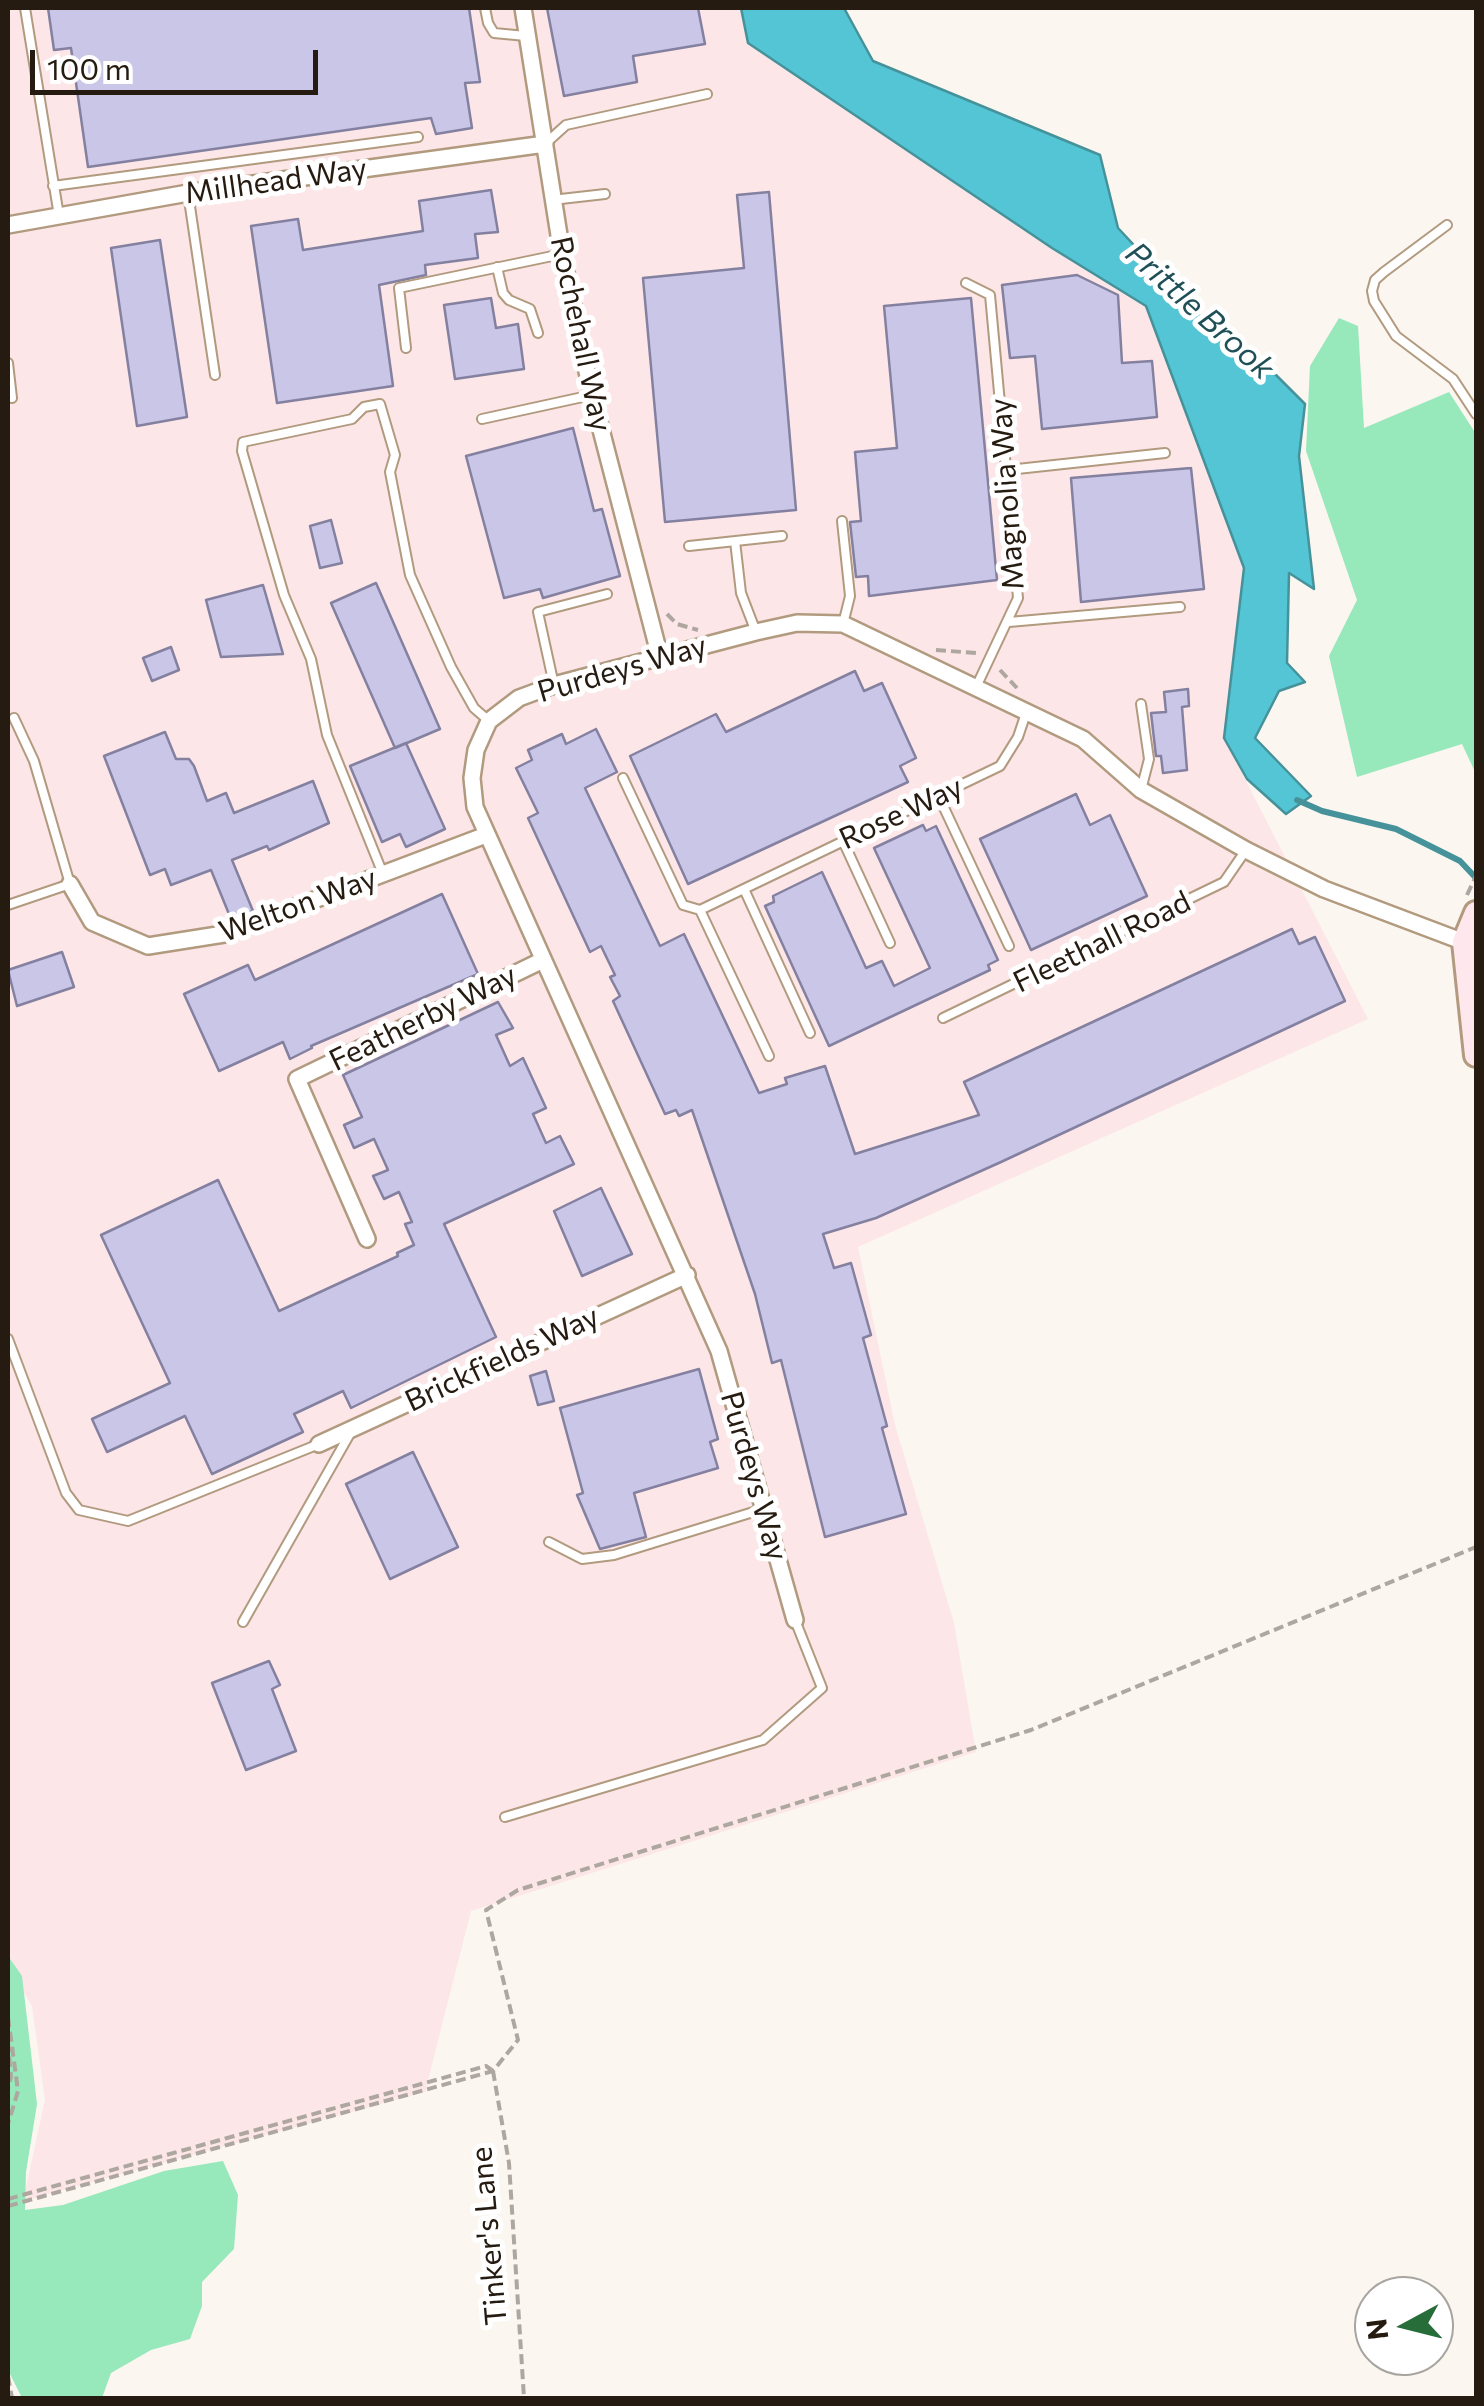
<!DOCTYPE html>
<style>
body{margin:0}
#map{position:relative;width:1484px;height:2406px;overflow:hidden;background:#fbf6f0;font-family:Commissioner,sans-serif}
canvas{display:block}
.frame{position:absolute;inset:0;border:10px solid #251b11;pointer-events:none}
.north{position:absolute;left:1354px;top:2276px;width:100px;height:100px;box-sizing:border-box;background:#fff;border:2px solid #a8a4a0;border-radius:50%;rotate:263deg;font-size:28px;font-weight:700;line-height:40px;text-align:center;color:#251b11}
.north::after{content:'';display:block;margin:auto;width:35px;height:45px;background:#266d3a;clip-path:polygon(50% 0,100% 100%,50% 72%,0 100%)}
.scale{position:absolute;left:30px;top:50px;width:288px;height:45px;box-sizing:border-box;border:5px solid #251b11;border-top:0;padding-left:12px;font-size:30px;line-height:35px;white-space:nowrap;color:#251b11;-webkit-text-stroke:8px #fff;paint-order:stroke}
</style>
<div id="map">
<canvas width="1484" height="2406"></canvas>
<div class="frame"></div>
<div class="north">N</div>
<div class="scale">100 m</div>
</div>
<script>
const ctx = document.querySelector('canvas').getContext('2d');
ctx.lineJoin = 'round';
function fillPath(path, color) {
  ctx.fillStyle = color;
  ctx.fill(path, 'evenodd');
}
function toPath(rows) {
  const path = new Path2D();
  for (const r of rows) {
    path.moveTo(r[0], r[1]);
    for (let i = 2; i < r.length; i += 2) path.lineTo(r[i], r[i + 1]);
  }
  return path;
}
function stroke(path, color, width, dash) {
  ctx.strokeStyle = color;
  ctx.lineWidth = width;
  ctx.lineCap = dash ? 'butt' : 'round';
  ctx.setLineDash(dash || []);
  ctx.stroke(path);
}
function write(font, color, halo, rows, align = 'center') {
  ctx.font = font + ' Commissioner,sans-serif';
  ctx.lineWidth = 10;
  ctx.setLineDash([]);
  ctx.textBaseline = 'middle';
  ctx.strokeStyle = halo;
  ctx.fillStyle = color;
  for (const [text, x, y, turn = 0] of rows) {
    ctx.save();
    ctx.translate(x, y);
    ctx.rotate((+turn || 0) * Math.PI / 180);
    ctx.textAlign = isNaN(turn) ? turn : align;
    if (halo) ctx.strokeText(text, 0, 0);
    ctx.fillText(text, 0, 0);
    ctx.restore();
  }
}
fillPath(toPath([
 [8,8,741,8,1146,306,1244,568,1224,738,1368,1019,858,1247,895,1425,954,1623,976,1752,471,1911,425,2092,23,2201,45,2100,32,2006,8,1966]
]), '#fce6e8');
fillPath(toPath([
 [1339,318,1358,326,1364,428,1449,392,1476,434,1476,774,1462,744,1357,777,1329,656,1357,600,1306,451,1310,366],
 [8,1956,22,1976,37,2104,26,2172,25,2210,63,2205,164,2171,223,2161,238,2195,234,2249,202,2282,202,2306,190,2339,151,2350,111,2373,102,2398,22,2398,8,2370]
]), '#97e8bb');
const water = toPath([
 [741,8,844,8,873,61,1100,155,1118,228,1202,318,1276,375,1305,404,1299,456,1314,589,1289,573,1287,663,1305,682,1279,691,1255,738,1311,796,1286,814,1247,779,1224,738,1244,568,1146,306,1052,248,748,43,741,8]
]);
fillPath(water, '#54c5d5');
stroke(water, '#46929a', 2.5);
stroke(toPath([
 [1297,800,1322,811,1396,829,1460,861,1476,878]
]), '#46929a', 6);
const building = toPath([
 [48,8,469,8,480,82,465,83,472,128,436,134,431,118,88,167,71,48,54,50,48,8],
 [547,8,698,8,705,44,633,56,637,82,564,96,547,8],
 [491,190,498,232,475,234,478,258,425,265,426,275,379,285,393,386,277,403,251,226,298,219,303,250,423,231,419,201,491,190],
 [769,192,796,510,665,522,643,278,744,268,737,195,769,192],
 [160,240,187,417,137,426,111,248,160,240],
 [1077,275,1118,295,1122,363,1152,361,1157,417,1042,429,1035,356,1010,358,1002,285,1077,275],
 [491,298,496,328,518,324,524,369,455,379,444,305,491,298],
 [971,298,997,580,869,596,868,576,856,577,850,522,861,521,855,452,897,448,884,306,971,298],
 [573,428,594,511,602,509,620,576,543,598,540,589,504,598,466,456,573,428],
 [1191,468,1204,589,1081,602,1071,478,1191,468],
 [331,520,342,563,320,568,310,526,331,520],
 [376,583,440,729,395,748,331,603,376,583],
 [263,585,283,654,221,657,206,600,263,585],
 [171,647,179,670,152,681,143,658,171,647],
 [855,671,864,691,882,683,916,758,900,766,908,782,688,884,630,756,716,714,726,732,855,671],
 [1188,689,1189,706,1182,707,1187,770,1163,773,1161,756,1156,756,1151,713,1166,712,1164,692,1188,689],
 [596,729,617,772,585,788,660,946,684,934,759,1093,787,1084,785,1078,825,1066,855,1154,979,1115,964,1082,1292,929,1299,944,1315,937,1345,1001,1001,1162,876,1218,823,1234,834,1268,851,1263,871,1335,863,1338,887,1426,882,1428,906,1514,825,1537,781,1360,772,1363,755,1294,692,1110,679,1116,676,1110,665,1114,613,1001,620,996,610,977,615,975,601,946,590,952,528,818,538,813,516,768,532,760,528,750,562,734,566,744,596,729],
 [165,732,176,759,189,759,194,766,207,801,226,793,234,813,313,781,329,823,269,850,267,846,232,860,253,911,231,919,211,870,171,885,165,869,150,875,104,756,165,732],
 [406,743,445,829,406,847,400,834,382,842,350,766,406,743],
 [1076,794,1090,825,1110,815,1147,896,1031,950,980,839,1076,794],
 [923,825,926,831,936,826,998,960,988,965,990,970,829,1046,765,906,774,902,773,896,822,872,866,968,882,961,894,986,930,968,874,848,923,825],
 [442,894,478,974,311,1046,312,1048,290,1059,283,1042,219,1071,184,994,248,965,255,980,442,894],
 [62,952,74,987,17,1006,8,970,62,952],
 [498,1002,513,1028,496,1035,510,1066,523,1058,546,1108,533,1114,546,1143,560,1136,574,1164,444,1224,496,1337,351,1408,343,1391,294,1414,303,1432,212,1474,185,1416,107,1452,92,1419,170,1383,101,1235,218,1180,279,1311,398,1256,397,1253,414,1245,405,1224,412,1222,399,1192,384,1199,373,1176,388,1170,374,1139,354,1148,344,1125,362,1117,343,1075,498,1002],
 [601,1188,632,1254,582,1276,554,1211,601,1188],
 [699,1369,718,1439,710,1442,718,1468,634,1493,646,1537,600,1549,577,1495,583,1493,560,1408,699,1369],
 [546,1371,554,1401,538,1405,530,1376,546,1371],
 [413,1452,458,1547,390,1579,346,1484,413,1452],
 [269,1661,280,1685,272,1689,296,1751,246,1770,212,1683,269,1661]
]);
fillPath(building, '#c9c6e8');
stroke(building, '#8480a0', 2.5);
const lane = toPath([
 [25,8,59,216],
 [485,8,488,23,494,33,526,36],
 [545,144,566,125,707,94],
 [53,186,418,137],
 [188,193,215,375],
 [552,200,605,194],
 [1447,225,1384,272,1375,280,1372,291,1374,301,1396,336,1453,379,1476,414],
 [497,267,503,293,509,300,530,309,538,333],
 [966,283,990,295,1018,598,977,685],
 [406,348,399,288,562,254],
 [8,363,12,398],
 [482,419,592,395],
 [1008,470,1165,453],
 [842,521,850,596,843,624],
 [735,541,741,593,756,632],
 [689,546,782,536],
 [1009,622,1180,607],
 [554,685,538,612,607,594],
 [623,778,683,905,700,910,1000,766,1018,737,1027,710],
 [1141,790,1149,759,1141,704],
 [938,795,1009,946],
 [843,841,890,943],
 [383,874,327,735,311,659,284,595,242,451,243,442,352,419,364,407,380,404,395,455,390,472,410,575,451,667,474,708,489,721],
 [744,889,810,1033],
 [8,905,70,884,34,761,14,718],
 [700,910,769,1056],
 [943,1018,1224,882,1246,850],
 [8,1339,66,1493,79,1510,128,1521,319,1444],
 [549,1542,582,1559,614,1555,763,1509],
 [243,1622,352,1430],
 [505,1817,763,1740,822,1688,795,1620]
]);
const street = toPath([
 [523,8,562,254,592,395,660,657],
 [8,225,188,193,545,144],
 [70,884,92,922,148,946,224,934,486,835],
 [367,1239,297,1079,543,960],
 [319,1444,687,1275],
 [795,1620,719,1351,475,807,472,778,476,750,489,721,519,698,554,685,756,632,797,623,843,624,1083,739,1141,790,1246,850,1324,889,1464,942]
]);
const secondary = toPath([
 [1476,913,1464,942,1476,1055]
]);
stroke(lane, '#b29a7f', 12);
stroke(street, '#b29a7f', 20);
stroke(secondary, '#b29a7f', 28);
stroke(toPath([
 [667,614,677,624,698,630],
 [936,650,976,653],
 [1000,670,1017,688],
 [1467,895,1476,876],
 [8,2017,18,2091,8,2124],
 [8,2042,11,2077,8,2089],
 [493,2071,509,2163,524,2398],
 [8,2199,486,2066,493,2071],
 [8,2206,493,2071,518,2040,486,1910,518,1890,1031,1730,1476,1547],
 [8,2376,12,2398]
]), '#ada79f', 4, [10, 5]);
stroke(lane, '#fff', 8);
stroke(street, '#fff', 15);
stroke(secondary, '#fee8ee', 22);
write('30px', '#251b11', '#fff', [
 ["Millhead Way",276,181,-8],
 ["Rochehall Way",581,334,78],
 ["Magnolia Way",1007,494,-94],
 ["Purdeys Way",622,669,-16],
 ["Rose Way",901,813,-25],
 ["Welton Way",298,905,-20],
 ["Fleethall Road",1102,942,-26],
 ["Featherby Way",423,1018,-26],
 ["Brickfields Way",502,1359,-25],
 ["Purdeys Way",754,1476,74],
 ["Tinker's Lane",489,2236,-95]
]);
write('italic 32px', '#1f5057', '#fff', [
 ["Prittle Brook",1200,311,42]
]);
</script>
